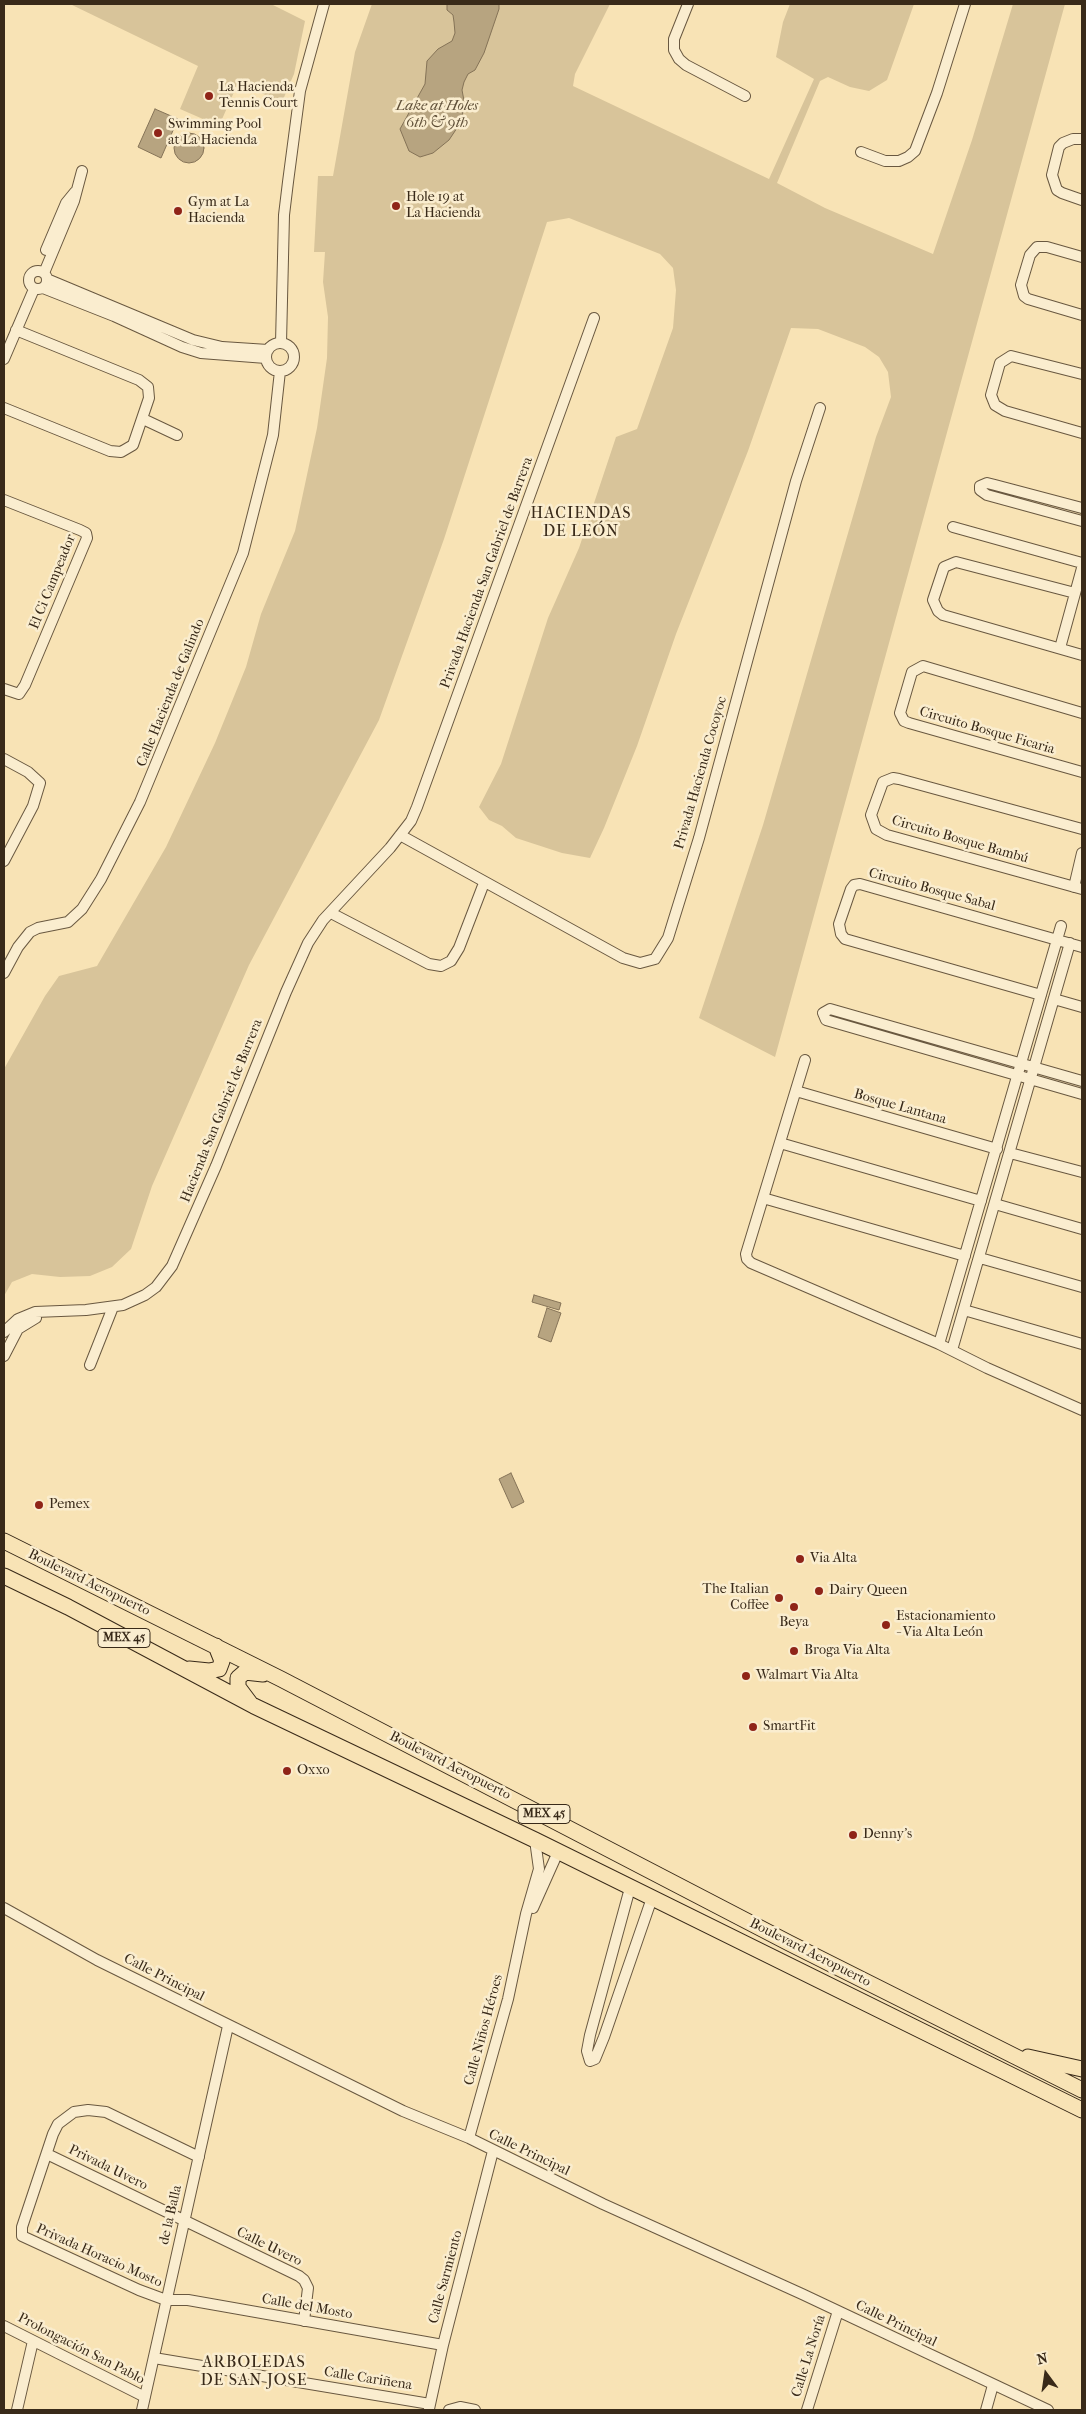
<!DOCTYPE html>
<meta charset="utf-8">
<style>
body{margin:0}
#map{position:relative;width:1086px;height:2414px;overflow:hidden;background:#f8e3b5;font-family:"IM FELL French Canon",serif}
canvas{display:block}
.frame{position:absolute;inset:0;border:5px solid #392a19;pointer-events:none}
.north{position:absolute;left:1021px;top:2349px;width:50px;height:50px;-webkit-text-stroke:4px #faedcf;paint-order:stroke;rotate:346deg;font-size:14px;font-weight:700;line-height:20px;text-align:center;color:#392a19}
.north::after{content:'';display:block;margin:auto;width:18px;height:22px;background:#392a19;clip-path:polygon(50% 0,100% 100%,50% 72%,0 100%)}
</style>
<div id="map">
<canvas width="1086" height="2414"></canvas>
<div class="frame"></div>
<div class="north">N</div>
</div>
<script>
const ctx = document.querySelector('canvas').getContext('2d');
ctx.lineJoin = 'round';
function fillPath(path, color) {
  ctx.fillStyle = color;
  ctx.fill(path, 'evenodd');
}
function toPath(rows) {
  const path = new Path2D();
  for (const r of rows) {
    if (r.length === 3) {
      path.moveTo(r[0] + r[2], r[1]);
      path.arc(r[0], r[1], r[2], 0, 2 * Math.PI);
      continue;
    }
    path.moveTo(r[0], r[1]);
    for (let i = 2; i < r.length; i += 2) path.lineTo(r[i], r[i + 1]);
  }
  return path;
}
function stroke(path, color, width, dash) {
  ctx.strokeStyle = color;
  ctx.lineWidth = width;
  ctx.lineCap = dash ? 'butt' : 'round';
  ctx.setLineDash(dash || []);
  ctx.stroke(path);
}
function write(font, color, halo, rows, align = 'center') {
  ctx.font = font + ' "IM FELL French Canon",serif';
  ctx.lineWidth = 5;
  ctx.setLineDash([]);
  ctx.textBaseline = 'middle';
  ctx.strokeStyle = halo;
  ctx.fillStyle = color;
  for (const [text, x, y, turn = 0] of rows) {
    ctx.save();
    ctx.translate(x, y);
    ctx.rotate((+turn || 0) * Math.PI / 180);
    ctx.textAlign = isNaN(turn) ? turn : align;
    if (halo) ctx.strokeText(text, 0, 0);
    ctx.fillText(text, 0, 0);
    ctx.restore();
  }
}
fillPath(toPath([
 [70,4,271,4,305,21,294,74,282,102,238,83,219,126,180,109,198,66],
 [372,4,610,4,575,74,573,86,769,179,814,79,776,57,783,22,790,4,914,4,887,80,869,91,850,87,828,77,820,81,777,183,825,208,933,254,972,140,1013,4,1065,4,775,1057,699,1018,763,825,876,437,891,397,888,372,879,357,865,347,818,329,791,328,748,451,676,634,637,746,604,828,590,858,562,853,516,838,502,826,489,820,479,807,501,764,548,618,579,548,616,437,637,429,673,328,676,290,673,268,660,254,569,218,547,222,444,539,379,720,249,965,152,1186,131,1249,112,1267,90,1276,60,1277,32,1274,12,1282,4,1296,4,1069,45,996,59,976,97,966,166,847,215,743,246,667,261,614,295,531,317,428,327,358,328,317,323,282,325,252,314,252,318,176,333,176,355,52]
]), '#d8c49a');
const water = toPath([
 [447,4,499,4,499,9,484,53,475,70,468,74,464,82,462,90,465,106,459,125,449,140,433,153,420,157,409,151,400,129,425,84,427,61,438,49,452,41,455,33,454,22,453,15,447,10,447,4],
 [155,109,178,119,161,158,138,147,155,109],
 [189,148,15],
 [534,1295,561,1303,559,1310,532,1302,534,1295],
 [547,1308,561,1313,551,1342,538,1337,547,1308],
 [511,1473,524,1502,512,1508,499,1479,511,1473]
]);
fillPath(water, '#b7a480');
stroke(water, '#857357', 1);
const minor = toPath([
 [688,4,674,39,674,50,679,59,686,65,745,96],
 [1082,139,1073,139,1063,143,1059,147,1052,175,1057,190,1062,193,1082,200],
 [861,152,885,161,899,161,908,157,915,151,937,93,965,4],
 [46,250,66,203,75,192],
 [1082,257,1047,247,1037,247,1030,255,1021,285,1024,296,1028,299,1082,315],
 [38,280,9],
 [44,273,74,201,82,171],
 [47,279,193,340,222,347,268,350],
 [43,288,114,316,182,347,201,353,266,358],
 [281,343,284,215,288,182,300,91,324,4],
 [280,357,14],
 [4,359,34,289],
 [1082,374,1011,356,1000,363,991,395,995,405,1005,411,1082,433],
 [4,408,110,451,121,452,133,445,149,398,148,387,139,380,16,330],
 [143,419,177,435],
 [4,500,80,530,86,533,87,538,25,685,19,694,4,689],
 [1082,508,995,485,987,483,980,486,980,490,987,495,1082,521],
 [953,527,1082,563],
 [1075,593,956,562,944,567,933,600,938,611,943,615,1082,655],
 [1060,648,1082,568],
 [1082,713,923,666,912,672,900,713,904,721,909,723,1082,772],
 [4,759,28,772,40,783,33,806,4,861],
 [1082,829,899,779,893,778,883,782,871,815,876,829,887,835,1082,889],
 [400,835,623,958,640,963,655,959,668,938,699,838,796,481,820,408],
 [1074,887,1082,853],
 [331,913,429,964,441,966,451,961,459,948,484,883],
 [1061,926,939,1344,987,1368,1082,1410],
 [4,973,18,947,30,932,38,928,68,922,82,909,101,879,140,802,243,553,273,435,280,371],
 [1041,995,845,939,841,934,839,924,851,889,854,885,860,884,1082,947],
 [1054,999,1082,1007],
 [805,1060,746,1254,747,1259,751,1263,939,1344],
 [1082,1081,830,1009,823,1013,826,1020,1082,1094],
 [796,1091,997,1149],
 [780,1143,981,1201],
 [1010,1153,1082,1172],
 [763,1198,965,1256],
 [995,1204,1082,1229],
 [980,1258,1082,1287],
 [964,1310,1082,1344],
 [4,1332,18,1319,35,1312,86,1310,123,1305,145,1295,156,1287,172,1266,216,1166,286,992,308,943,323,920,390,848,411,821,417,807,594,318],
 [952,1350,1070,943],
 [4,1356,18,1329,36,1318],
 [90,1365,113,1307],
 [630,1888,590,2035,587,2051,590,2061,595,2059,604,2037,652,1898],
 [4,1908,97,1960,403,2111,469,2138,603,2204,802,2294,1048,2410],
 [533,1908,558,1852],
 [469,2138,508,1999,526,1914,539,1869,535,1840],
 [47,2154,299,2276,304,2280,308,2288,304,2321],
 [199,2157,106,2112,88,2110,74,2112,58,2124,53,2134,22,2227,22,2236,139,2290,166,2300,188,2300,443,2345],
 [4,2326,145,2397],
 [154,2358,430,2404],
 [429,2409,443,2345,493,2151],
 [17,2410,33,2341],
 [142,2410,228,2026],
 [449,2410,460,2407,475,2410],
 [807,2410,838,2311],
 [986,2410,993,2385]
]);
const highway = toPath([
 [4,1541,281,1679,789,1943,1082,2090],
 [4,1576,68,1607,254,1706,535,1840,1082,2110],
 [189,1669,209,1671,219,1669,222,1661,216,1646],
 [250,1703,238,1687,238,1678,245,1672,263,1674],
 [1028,2057,1082,2069]
]);
stroke(minor, '#695840', 12);
stroke(highway, '#392a19', 17);
stroke(minor, '#faedcf', 10);
stroke(highway, '#f8e3b5', 15);
for (const [x, y, r, color] of [
 [209,96,5,"#8f2418"],
 [158,133,5,"#8f2418"],
 [396,206,5,"#8f2418"],
 [178,211,5,"#8f2418"],
 [39,1505,5,"#8f2418"],
 [800,1559,5,"#8f2418"],
 [819,1591,5,"#8f2418"],
 [779,1598,5,"#8f2418"],
 [794,1607,5,"#8f2418"],
 [886,1625,5,"#8f2418"],
 [794,1651,5,"#8f2418"],
 [746,1676,5,"#8f2418"],
 [753,1727,5,"#8f2418"],
 [287,1771,5,"#8f2418"],
 [853,1835,5,"#8f2418"]
]) {
  const dot = new Path2D();
  dot.arc(x, y, r, 0, 2 * Math.PI);
  ctx.fillStyle = color;
  ctx.fill(dot);
  stroke(dot, '#faedcf', 2);
}
for (const [x, y, w] of [
 [124,1638,52],
 [544,1814,52]
]) {
  const box = new Path2D();
  box.roundRect(x - w / 2, y - 9.5, w, 19, 4);
  ctx.fillStyle = '#faedcf';
  ctx.fill(box);
  stroke(box, '#392a19', 1);
}
write('bold 12px', '#392a19', null, [
 ["MEX 45",124,1638],
 ["MEX 45",544,1814]
]);
write('14px', '#392a19', '#faedcf', [
 ["La Hacienda",219,88],
 ["Tennis Court",219,104],
 ["Swimming Pool",168,125],
 ["at La Hacienda",168,141],
 ["Hole 19 at",406,198],
 ["La Hacienda",406,214],
 ["Gym at La",188,203],
 ["Hacienda",188,219],
 ["Pemex",49,1505],
 ["Via Alta",810,1559],
 ["The Italian",769,1590,"right"],
 ["Coffee",769,1606,"right"],
 ["Dairy Queen",829,1591],
 ["Estacionamiento",896,1617],
 ["- Via Alta León",896,1633],
 ["Beya",794,1623,"center"],
 ["Broga Via Alta",804,1651],
 ["Walmart Via Alta",756,1676],
 ["SmartFit",763,1727],
 ["Oxxo",297,1771],
 ["Denny's",863,1835]
], 'left');
write('14px', '#392a19', '#faedcf', [
 ["Privada Hacienda San Gabriel de Barrera",487,573,-70],
 ["El Ci Campeador",53,582,-68],
 ["Calle Hacienda de Galindo",171,693,-68],
 ["Circuito Bosque Ficaria",987,731,16],
 ["Privada Hacienda Cocoyoc",701,773,-74],
 ["Circuito Bosque Bambú",960,840,16],
 ["Circuito Bosque Sabal",932,890,15],
 ["Bosque Lantana",900,1107,16],
 ["Hacienda San Gabriel de Barrera",222,1111,-68],
 ["Boulevard Aeropuerto",89,1583,26],
 ["Boulevard Aeropuerto",450,1766,27],
 ["Boulevard Aeropuerto",810,1953,27],
 ["Calle Principal",164,1978,27],
 ["Calle Niños Héroes",484,2030,-75],
 ["Calle Principal",529,2153,26],
 ["Privada Uvero",108,2168,26],
 ["de la Balla",171,2215,-77],
 ["Calle Uvero",269,2247,26],
 ["Privada Horacio Mosto",99,2256,24],
 ["Calle Sarmiento",446,2277,-75],
 ["Calle del Mosto",307,2307,10],
 ["Calle Principal",896,2324,26],
 ["Prolongación San Pablo",81,2349,27],
 ["Calle La Noría",809,2356,-73],
 ["Calle Cariñena",368,2379,9]
]);
write('italic 15px', '#5f4f38', '#faedcf', [
 ["Lake at Holes",437,106],
 ["6th & 9th",437,123]
]);
ctx.letterSpacing = '1px';
write('16px', '#392a19', '#faedcf', [
 ["HACIENDAS",581,514],
 ["DE LEÓN",581,532],
 ["ARBOLEDAS",254,2363],
 ["DE SAN JOSE",254,2381]
]);
ctx.letterSpacing = '0px';
</script>
